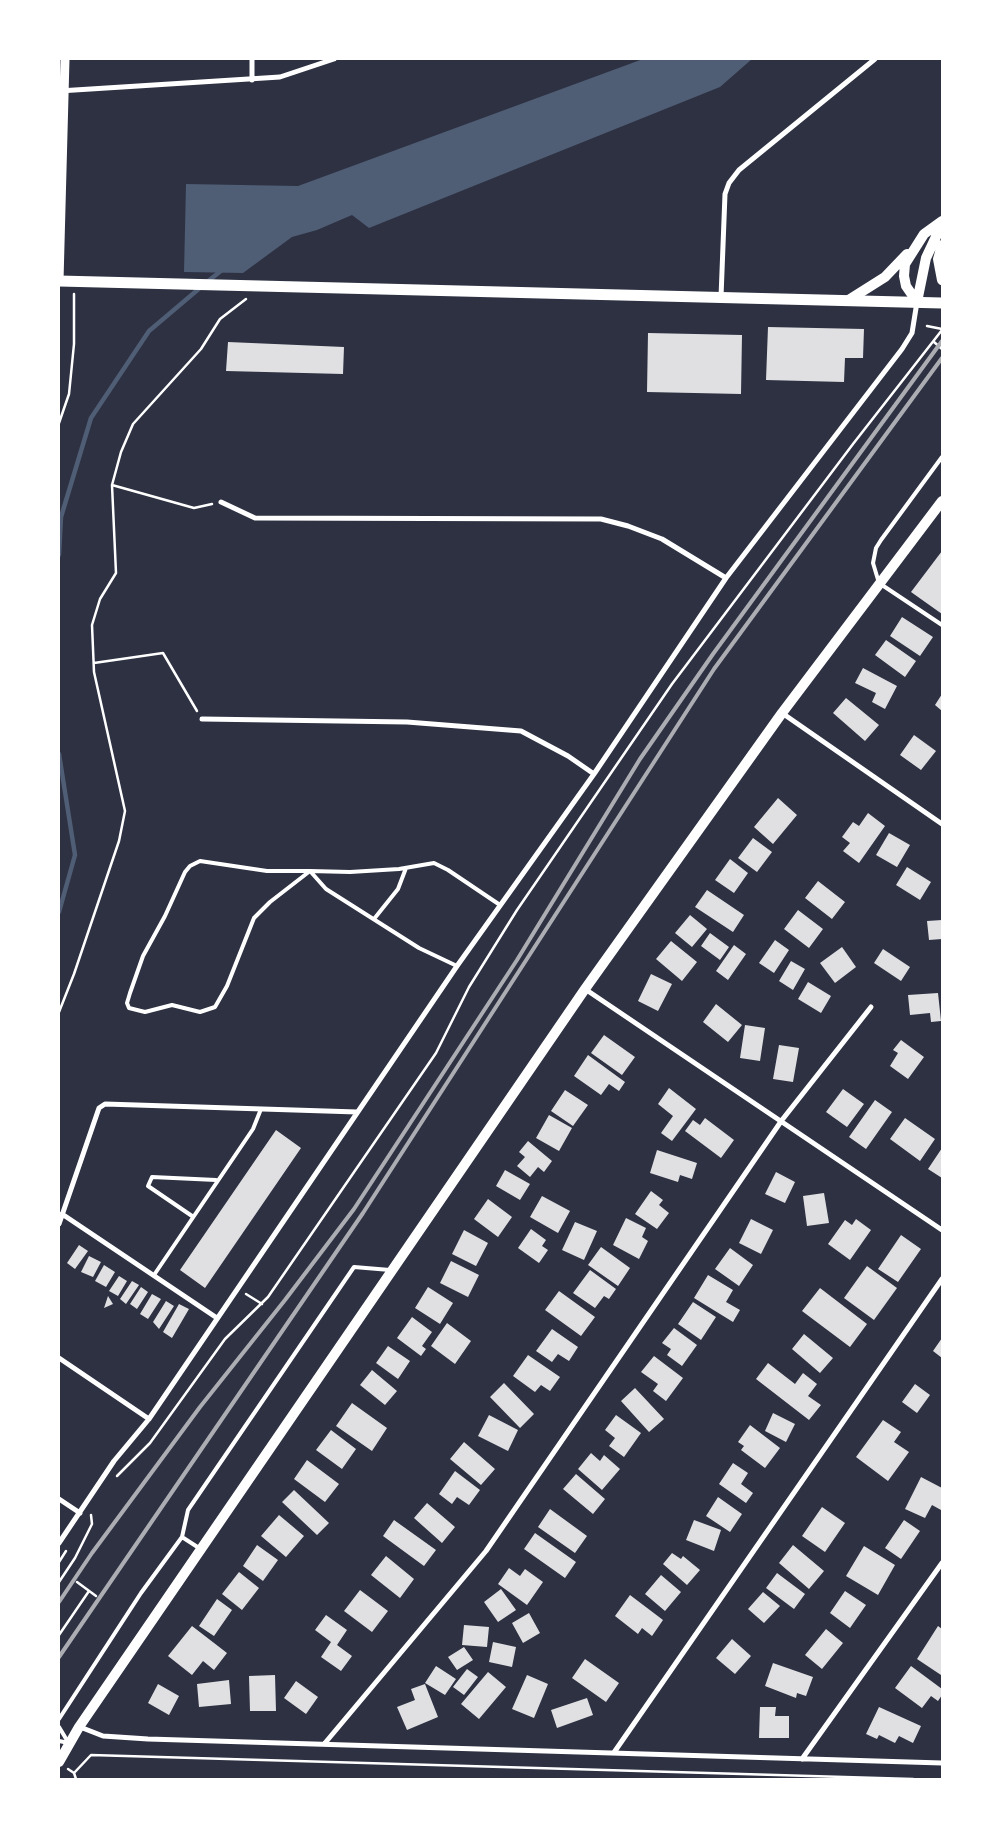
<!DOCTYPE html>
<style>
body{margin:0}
#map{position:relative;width:1001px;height:1838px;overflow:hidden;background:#2d3142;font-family:Merriweather,serif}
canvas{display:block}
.frame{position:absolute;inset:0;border:60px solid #fff;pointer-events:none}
</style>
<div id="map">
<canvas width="1001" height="1838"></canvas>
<div class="frame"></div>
</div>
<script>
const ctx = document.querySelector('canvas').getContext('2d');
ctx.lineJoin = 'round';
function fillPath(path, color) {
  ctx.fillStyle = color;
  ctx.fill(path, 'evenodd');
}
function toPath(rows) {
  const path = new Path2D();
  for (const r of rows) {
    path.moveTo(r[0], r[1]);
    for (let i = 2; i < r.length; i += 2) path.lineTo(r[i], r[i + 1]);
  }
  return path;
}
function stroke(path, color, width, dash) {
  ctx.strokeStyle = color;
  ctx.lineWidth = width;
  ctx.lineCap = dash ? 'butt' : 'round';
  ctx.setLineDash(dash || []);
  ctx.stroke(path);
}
fillPath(toPath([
 [643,59,752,59,720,87,369,228,352,215,317,230,292,237,243,273,184,272,186,184,298,186]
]), '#4f5d75');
stroke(toPath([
 [207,282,222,270],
 [59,555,61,517,91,418,149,331,201,287],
 [59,754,75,855,59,912]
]), '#4f5d75', 4.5);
fillPath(toPath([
 [768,327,864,329,863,358,845,358,844,382,766,380],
 [648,333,742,335,741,394,647,392],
 [228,342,344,347,343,374,226,371],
 [942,551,942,614,911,592],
 [902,617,933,637,920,656,890,636],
 [886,640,916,661,905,677,875,655],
 [863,668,897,686,885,709,872,702,876,693,855,683],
 [942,694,942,711,935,705],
 [846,698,879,725,865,741,833,713],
 [914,735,936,751,921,770,900,755],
 [778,798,797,815,773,844,754,827],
 [868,813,885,826,859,863,843,851,850,843,842,837,853,822,859,826],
 [889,833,910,845,897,867,876,855],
 [753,838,772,852,757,872,738,858],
 [730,859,748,873,734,893,715,880],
 [907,867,931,882,920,900,896,885],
 [818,881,845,902,832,919,805,898],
 [707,890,744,915,733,932,695,907],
 [798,910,823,929,809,948,784,929],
 [690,915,707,929,692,947,675,933],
 [942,920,942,939,929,940,927,921],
 [710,933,729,947,720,960,701,946],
 [775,940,789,950,774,973,759,963],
 [671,941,697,962,682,981,656,959],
 [734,945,746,954,728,980,716,971],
 [842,947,856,967,835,983,820,963],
 [883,949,910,967,901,981,874,963],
 [791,961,805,969,793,990,779,981],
 [651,974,672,984,658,1011,638,1001],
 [808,982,831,996,821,1013,798,999],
 [938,993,941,1021,931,1022,930,1013,910,1015,908,995],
 [716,1004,742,1025,728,1042,703,1022],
 [745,1025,765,1028,760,1061,740,1058],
 [604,1035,635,1057,622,1075,591,1053],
 [901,1040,924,1057,908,1079,890,1066,898,1053,893,1050],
 [779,1045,799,1048,793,1082,773,1079],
 [588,1055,625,1082,619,1091,609,1084,601,1095,574,1076],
 [669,1088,696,1109,672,1141,661,1133,673,1116,658,1104],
 [843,1089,864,1104,847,1127,826,1112],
 [565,1090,588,1105,573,1126,551,1111],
 [875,1100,892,1112,866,1149,849,1137],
 [549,1115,572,1128,559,1151,536,1138],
 [705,1118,734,1140,721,1158,685,1131,693,1120,700,1125],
 [905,1118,935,1139,920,1161,890,1139],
 [276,1130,301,1148,205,1288,180,1270],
 [528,1141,552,1161,544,1172,538,1167,530,1177,517,1166,525,1157,519,1152],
 [942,1148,942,1178,928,1169],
 [657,1150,697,1163,692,1179,680,1175,678,1182,650,1173],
 [505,1170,530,1184,520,1200,496,1186],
 [776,1172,795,1182,785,1203,765,1194],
 [651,1191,663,1200,659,1205,669,1213,657,1229,635,1214],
 [824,1193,829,1223,807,1226,803,1196],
 [542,1196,570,1211,558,1233,530,1217],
 [488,1199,512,1217,498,1237,474,1219],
 [626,1218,646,1228,642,1237,648,1241,639,1259,613,1245],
 [751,1219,773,1230,761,1254,739,1243],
 [856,1219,871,1230,850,1260,828,1244,845,1220,852,1225],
 [575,1222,597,1231,584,1260,562,1250],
 [531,1229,546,1240,542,1246,548,1250,539,1263,518,1248],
 [464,1230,488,1243,476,1266,452,1254],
 [901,1235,921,1249,898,1282,878,1269],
 [79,1245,88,1251,75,1269,67,1263],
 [601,1247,630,1268,618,1286,588,1265],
 [730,1248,753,1265,739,1286,715,1269],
 [89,1256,101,1262,93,1277,81,1272],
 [451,1261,479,1275,468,1297,440,1283],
 [104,1265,115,1272,106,1287,95,1281],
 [867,1266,897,1288,874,1320,844,1298],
 [590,1270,616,1289,609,1299,604,1296,595,1308,573,1293],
 [708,1275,733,1290,726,1302,740,1310,733,1322,694,1298],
 [119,1276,127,1281,118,1296,109,1291],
 [132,1281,139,1285,126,1304,120,1299],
 [141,1287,148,1292,137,1309,130,1304],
 [428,1287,453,1303,440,1324,415,1308],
 [820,1288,867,1324,850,1347,802,1311],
 [559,1291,595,1317,581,1336,545,1310],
 [152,1294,161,1299,148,1319,140,1314],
 [108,1296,113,1304,104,1308],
 [166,1301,174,1306,159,1329,153,1322],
 [693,1302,716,1317,701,1340,678,1324],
 [179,1304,189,1309,172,1338,163,1332],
 [412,1317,432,1332,422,1346,426,1349,421,1356,397,1338],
 [447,1323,471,1341,455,1364,431,1346],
 [674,1328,697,1345,682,1366,667,1355,671,1349,662,1343],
 [552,1329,578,1347,569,1361,558,1354,552,1362,536,1351],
 [804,1334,833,1358,820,1373,792,1349],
 [942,1338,942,1358,933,1351],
 [388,1346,410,1361,398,1379,376,1363],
 [528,1355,560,1377,550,1391,541,1385,535,1392,513,1376],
 [654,1356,683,1378,666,1401,653,1391,658,1384,641,1372],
 [768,1363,795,1384,803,1373,817,1384,808,1396,821,1405,809,1420,756,1379],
 [372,1370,397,1391,385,1405,360,1385],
 [504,1383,534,1414,520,1428,490,1397],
 [915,1384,930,1395,917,1413,902,1402],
 [635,1388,664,1419,649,1432,621,1401],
 [352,1403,387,1428,372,1451,336,1426],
 [773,1413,795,1424,786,1442,765,1431],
 [489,1415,518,1430,508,1451,478,1436],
 [616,1415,641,1433,624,1457,609,1446,615,1438,605,1430],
 [883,1420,901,1432,894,1442,909,1452,888,1481,856,1457],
 [750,1425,780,1448,765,1468,741,1450,744,1446,738,1442],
 [331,1430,356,1449,342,1469,316,1450],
 [464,1442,495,1469,481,1485,450,1459],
 [591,1453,600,1461,604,1455,620,1469,602,1490,578,1469],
 [307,1460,339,1484,325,1502,294,1479],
 [733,1463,748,1473,741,1484,753,1493,746,1503,719,1484],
 [455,1471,480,1490,469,1505,457,1497,452,1504,439,1494],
 [576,1474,605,1499,593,1514,563,1489],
 [921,1477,942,1488,941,1510,932,1505,925,1518,905,1509],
 [294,1490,329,1523,317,1535,282,1502],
 [718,1497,742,1514,730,1532,706,1516],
 [427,1503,455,1527,442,1543,414,1518],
 [822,1507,845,1523,825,1552,802,1536],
 [550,1509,587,1536,575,1553,538,1527],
 [279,1515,304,1536,286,1557,261,1536],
 [394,1520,436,1550,424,1566,383,1536],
 [694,1520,721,1530,714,1551,686,1540],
 [904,1520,920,1531,901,1559,885,1548],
 [535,1533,576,1562,565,1578,524,1549],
 [257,1545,278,1560,263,1581,243,1566],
 [793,1545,824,1571,809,1589,779,1563],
 [864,1546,895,1565,878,1595,846,1576],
 [672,1553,681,1559,683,1556,700,1570,687,1585,663,1564],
 [386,1556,414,1579,400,1598,371,1575],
 [509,1568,520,1576,525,1569,543,1582,527,1605,498,1584],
 [239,1572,259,1588,242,1610,222,1594],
 [777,1573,805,1594,794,1609,766,1588],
 [661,1575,681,1592,665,1611,645,1594],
 [501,1589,516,1610,498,1622,484,1602],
 [360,1590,388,1611,372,1632,344,1611],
 [845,1591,866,1605,850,1628,830,1613],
 [763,1592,780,1606,764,1623,748,1609],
 [630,1595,663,1620,652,1636,642,1628,638,1634,615,1616],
 [217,1599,232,1610,214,1636,199,1626],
 [529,1613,540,1633,523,1643,512,1623],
 [326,1615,347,1630,337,1645,352,1656,341,1671,321,1657,331,1642,315,1630],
 [464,1625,489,1627,487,1647,462,1645],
 [192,1626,227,1653,214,1670,203,1661,192,1675,168,1656],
 [938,1626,942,1629,941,1675,917,1659],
 [826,1629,843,1643,822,1669,805,1655],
 [732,1639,751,1656,735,1674,716,1658],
 [493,1642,516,1647,512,1667,489,1662],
 [464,1647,473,1660,457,1670,448,1657],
 [585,1659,619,1683,606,1702,572,1678],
 [773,1663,813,1677,806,1696,797,1693,796,1698,765,1686],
 [436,1666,456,1679,445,1695,425,1683],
 [911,1666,942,1689,942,1695,938,1701,931,1696,922,1708,895,1688],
 [467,1669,478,1677,464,1695,453,1687],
 [488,1672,506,1687,479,1719,461,1704],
 [275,1675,276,1711,250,1711,249,1676],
 [527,1675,548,1684,534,1718,512,1709],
 [229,1680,231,1704,199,1707,197,1684],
 [296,1681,318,1697,306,1714,284,1698],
 [158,1684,179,1696,169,1715,148,1703],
 [425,1684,438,1717,407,1730,397,1707,415,1700,411,1689],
 [587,1698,593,1715,557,1728,551,1710],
 [760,1707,776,1707,775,1716,789,1716,789,1738,759,1738],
 [879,1707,921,1726,913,1743,899,1736,895,1743,879,1735,877,1739,866,1734]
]), '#e0e0e3');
stroke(toPath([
 [927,326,942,329],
 [934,342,942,349],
 [59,423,69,394,74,344,74,294],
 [112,485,194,508,212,504],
 [94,663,163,653,197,711],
 [59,1012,74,974,119,841,125,811,94,672,92,625,100,599,116,573,112,485,121,452,133,424,201,349,220,319,246,299],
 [246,1294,262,1304],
 [117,1476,150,1443,225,1339,268,1297,436,1053,469,987,517,910,672,684,853,444,942,330],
 [59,1562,66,1551],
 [59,1582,75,1558,92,1524,91,1515],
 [77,1582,96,1596],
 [59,1635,89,1591],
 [68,1769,74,1773,76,1779],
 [74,1773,91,1755,913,1779]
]), '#fff', 2.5);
stroke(toPath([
 [942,457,881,540,876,548,873,563,879,583,942,625],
 [310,871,270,902,254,918,227,986,215,1007,200,1012,172,1005,145,1012,129,1008,127,1003,130,993,143,956,165,916,185,872,190,866,200,861,267,871,310,871,350,872,399,869,434,863,448,870,500,905],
 [310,871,326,889,419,948,457,966],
 [374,919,398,889,406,868],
 [192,1216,148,1186,152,1177,216,1180],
 [154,1275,253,1129,261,1109],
 [182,1537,188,1510,354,1267,390,1270],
 [59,1719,141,1593,182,1537,199,1548],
 [59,1727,68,1742],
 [59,1741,69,1743]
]), '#fff', 4);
stroke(toPath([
 [252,80,252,59],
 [59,91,280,77,334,59],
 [721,297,725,194,729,183,739,170,875,59],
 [221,502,255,518,601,519,628,526,662,539,726,578],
 [782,713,942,824],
 [202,719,407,722,521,731,568,756,594,774],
 [585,989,942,1230],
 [62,1214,217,1318],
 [59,1224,99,1108,105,1104,357,1112],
 [59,1358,149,1419],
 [59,1499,80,1513],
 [59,1543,114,1461,149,1419,457,966,594,774,726,578,902,349,912,333,917,302],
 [80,1727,103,1736,148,1739,942,1763],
 [325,1743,486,1551,782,1120,871,1007],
 [615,1751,942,1279],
 [802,1759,942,1563]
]), '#fff', 5);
stroke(toPath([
 [59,281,65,59]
]), '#fff', 9);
stroke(toPath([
 [942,245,938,259,942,280],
 [847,301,885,277,907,254],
 [917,302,906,286,904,276,905,264,924,234,942,221],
 [917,302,926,258,942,224],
 [59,1762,79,1727,585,989,782,713,942,501]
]), '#fff', 10);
stroke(toPath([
 [59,281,942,303]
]), '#fff', 11);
stroke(toPath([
 [59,1602,92,1553,200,1407,285,1300,354,1209,517,960,640,759,713,654,942,341],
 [59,1657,363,1213,714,669,942,358]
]), '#abadb3', 4);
</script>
